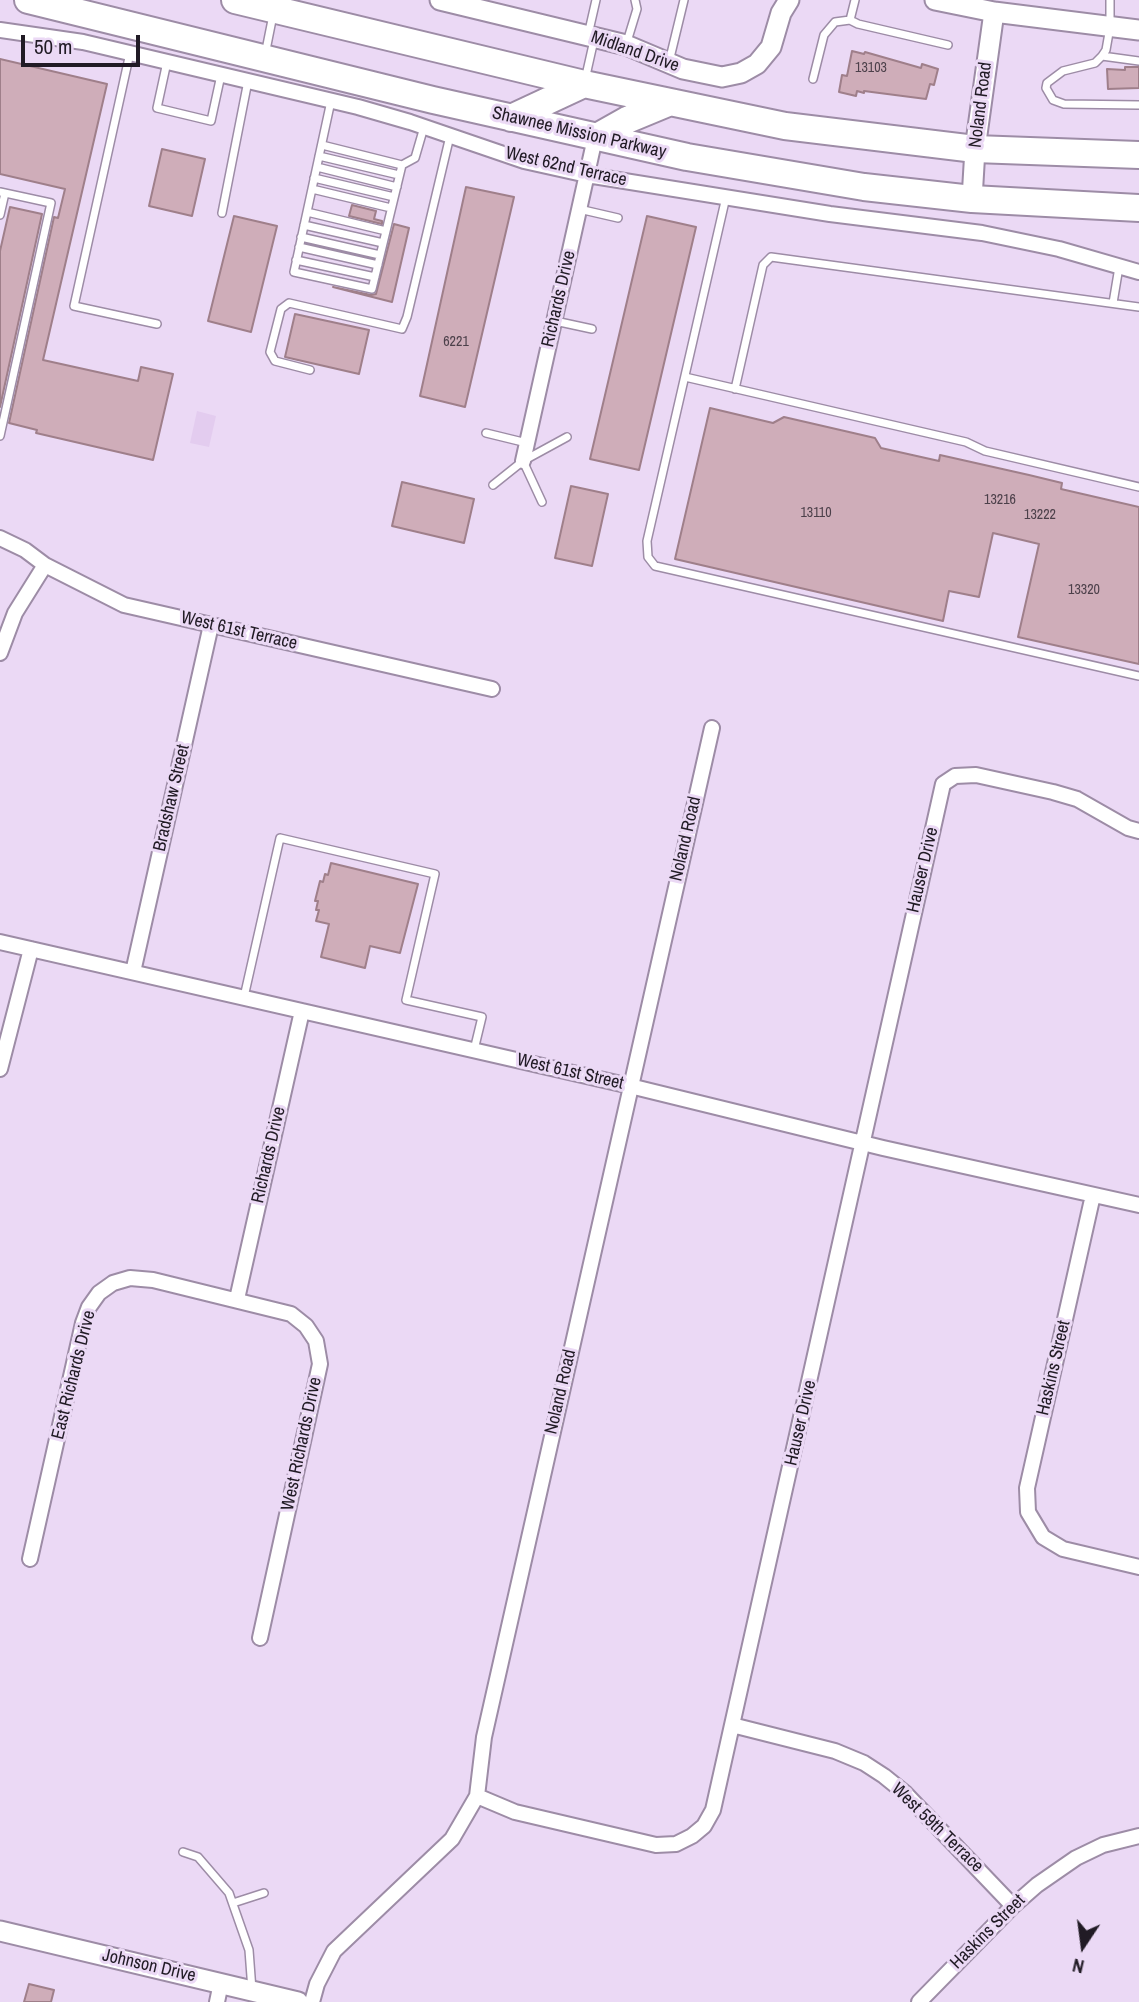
<!DOCTYPE html>
<style>
body{margin:0}
#map{position:relative;width:1139px;height:2002px;overflow:hidden;background:#ebd9f5;font-family:"Archivo Narrow",sans-serif}
canvas{display:block}
.north{position:absolute;left:1048px;top:1911px;width:70px;height:70px;-webkit-text-stroke:5px #ebd9f5;paint-order:stroke;rotate:193deg;font-size:19px;font-weight:700;line-height:28px;text-align:center;color:#211b25}
.north::after{content:'';display:block;margin:auto;width:24px;height:32px;background:#211b25;clip-path:polygon(50% 0,100% 100%,50% 72%,0 100%)}
.scale{position:absolute;left:21px;top:35px;width:119px;height:32px;box-sizing:border-box;border:4px solid #211b25;border-top:0;padding-left:9px;font-size:21px;line-height:24px;white-space:nowrap;color:#211b25;-webkit-text-stroke:5px #ebd9f5;paint-order:stroke}
</style>
<div id="map">
<canvas width="1139" height="2002"></canvas>
<div class="north">N</div>
<div class="scale">50 m</div>
</div>
<script>
const ctx = document.querySelector('canvas').getContext('2d');
ctx.lineJoin = 'round';
function fillPath(path, color) {
  ctx.fillStyle = color;
  ctx.fill(path, 'evenodd');
}
function toPath(rows) {
  const path = new Path2D();
  for (const r of rows) {
    path.moveTo(r[0], r[1]);
    for (let i = 2; i < r.length; i += 2) path.lineTo(r[i], r[i + 1]);
  }
  return path;
}
function stroke(path, color, width, dash) {
  ctx.strokeStyle = color;
  ctx.lineWidth = width;
  ctx.lineCap = dash ? 'butt' : 'round';
  ctx.setLineDash(dash || []);
  ctx.stroke(path);
}
function write(font, color, halo, rows, align = 'center') {
  ctx.font = font + ' "Archivo Narrow",sans-serif';
  ctx.lineWidth = 6;
  ctx.setLineDash([]);
  ctx.textBaseline = 'middle';
  ctx.strokeStyle = halo;
  ctx.fillStyle = color;
  for (const [text, x, y, turn = 0] of rows) {
    ctx.save();
    ctx.translate(x, y);
    ctx.rotate((+turn || 0) * Math.PI / 180);
    ctx.textAlign = isNaN(turn) ? turn : align;
    if (halo) ctx.strokeText(text, 0, 0);
    ctx.fillText(text, 0, 0);
    ctx.restore();
  }
}
fillPath(toPath([
 [197,411,216,416,209,447,190,443]
]), '#e3ccef');
const building = toPath([
 [852,51,864,54,865,52,921,68,922,64,938,69,934,85,930,84,926,99,864,91,864,93,857,91,856,96,839,92,842,75,847,76,852,51],
 [0,59,107,84,43,360,138,381,141,367,173,374,153,460,36,433,37,430,9,423,54,217,58,218,65,189,0,174,0,59],
 [1125,67,1139,67,1139,88,1108,89,1107,69,1125,70,1125,67],
 [162,149,205,159,192,216,149,206,162,149],
 [466,187,514,197,465,407,420,396,466,187],
 [352,205,376,211,374,219,382,221,382,224,349,216,352,205],
 [10,207,42,214,0,407,0,251,10,207],
 [234,216,277,226,251,332,208,321,234,216],
 [647,216,696,227,639,470,590,459,647,216],
 [394,224,409,228,392,302,333,287,371,295,376,294,394,224],
 [295,314,369,330,359,374,285,357,295,314],
 [710,408,773,423,784,417,875,438,881,448,939,461,940,455,1029,475,1062,483,1061,489,1139,507,1139,664,1018,637,1039,544,993,533,979,597,949,591,943,621,675,559,710,408],
 [402,482,474,499,464,543,392,526,402,482],
 [571,486,608,494,592,566,555,558,571,486],
 [331,863,418,884,400,953,370,946,365,968,321,957,329,924,316,921,319,910,316,910,318,901,315,901,320,881,323,882,325,874,328,875,331,863],
 [29,1984,54,1990,51,2002,24,2002,29,1984]
]);
fillPath(building, '#cfadb9');
stroke(building, '#9f7f8a', 2);
const lane = toPath([
 [1110,0,1110,27,1106,50,1102,56,1095,63,1063,71,1047,83,1046,88,1053,100,1064,104,1139,105],
 [850,20,858,24,948,45],
 [588,35,596,0],
 [626,45,637,9,635,0],
 [130,53,74,306,157,324],
 [265,55,273,15],
 [1102,56,1139,61],
 [167,62,157,108,211,121,221,75],
 [669,62,684,0],
 [813,79,824,35,835,22,850,20,855,0],
 [585,80,594,40],
 [331,101,294,272,372,289,402,165,415,158,424,127],
 [322,145,402,165],
 [319,156,399,175],
 [317,167,397,187],
 [314,178,394,197],
 [312,189,391,208],
 [0,192,51,203,0,436],
 [726,197,647,541,648,557,655,566,1139,676],
 [579,209,618,218],
 [307,212,386,231],
 [222,213,248,81],
 [0,215,5,193],
 [304,225,383,243],
 [301,237,380,255],
 [299,247,378,265],
 [296,260,375,277],
 [1113,303,1119,267],
 [555,321,592,329],
 [310,370,275,361,270,352,281,309,289,303,402,329,407,317,450,136],
 [685,377,966,442,985,451,1139,487],
 [735,389,763,265,771,257,1139,307],
 [486,433,527,443],
 [523,461,542,502],
 [493,485,523,461,567,437],
 [244,997,280,838,435,874,406,1000,482,1017,474,1050],
 [183,1852,198,1857,229,1893,249,1950,252,1990],
 [233,1903,264,1893]
]);
const street = toPath([
 [0,30,83,42,358,107,410,122,524,161,587,175,830,214,982,233,1059,249,1139,272],
 [523,461,595,138],
 [0,538,25,550,45,565,124,605,492,689],
 [0,653,15,613,45,565],
 [0,942,630,1086,883,1148,1139,1205],
 [133,972,211,625],
 [0,1069,31,949],
 [1093,1195,1027,1488,1028,1512,1043,1537,1063,1549,1139,1567],
 [237,1299,302,1011],
 [30,1559,83,1323,89,1307,99,1293,113,1283,130,1278,153,1280,291,1314,306,1326,316,1341,320,1364,260,1638],
 [732,1725,835,1751,864,1763,884,1776,905,1793,1013,1906],
 [477,1796,515,1812,656,1845,676,1844,692,1836,704,1826,713,1810,732,1725,943,784,955,776,976,775,1053,792,1077,799,1128,828,1139,831],
 [217,2002,221,1983],
 [312,2002,317,1984,334,1951,452,1839,477,1796,484,1737,712,728],
 [919,2002,1013,1906,1037,1885,1076,1858,1103,1845,1139,1836]
]);
const secondary = toPath([
 [440,0,626,45,683,69,722,77,741,73,757,64,771,47,781,13,789,0],
 [935,0,994,12,1139,30],
 [972,199,975,149,994,12],
 [0,1931,298,2002]
]);
const highway = toPath([
 [28,0,433,100,687,157,864,187,972,199,1139,208],
 [235,0,584,84,785,126,975,149,1139,155],
 [511,118,584,84],
 [595,138,627,120,668,103]
]);
stroke(lane, '#9d8ca6', 10);
stroke(street, '#9d8ca6', 18);
stroke(secondary, '#9d8ca6', 23);
stroke(highway, '#9d8ca6', 30);
stroke(lane, '#fff', 7);
stroke(street, '#fff', 14);
stroke(secondary, '#fff', 19);
stroke(highway, '#fff', 26);
write('14px', '#4c404a', null, [
 ["13103",871,68],
 ["6221",456,342],
 ["13216",1000,500],
 ["13110",816,513],
 ["13222",1040,515],
 ["13320",1084,590]
]);
write('18px', '#211b25', '#ebd9f5', [
 ["Midland Drive",635,52,19],
 ["Noland Road",981,105,-83],
 ["Shawnee Mission Parkway",579,133,13],
 ["West 62nd Terrace",566,167,13],
 ["Richards Drive",559,299,-77],
 ["West 61st Terrace",239,631,13],
 ["Bradshaw Street",172,798,-77],
 ["Noland Road",686,839,-77],
 ["Hauser Drive",923,870,-77],
 ["West 61st Street",570,1072,13],
 ["Richards Drive",269,1155,-77],
 ["Haskins Street",1054,1368,-77],
 ["East Richards Drive",74,1375,-76],
 ["Noland Road",561,1392,-77],
 ["Hauser Drive",801,1423,-77],
 ["West Richards Drive",302,1444,-78],
 ["West 59th Terrace",937,1828,44],
 ["Haskins Street",988,1932,-45],
 ["Johnson Drive",149,1966,13]
]);
</script>
